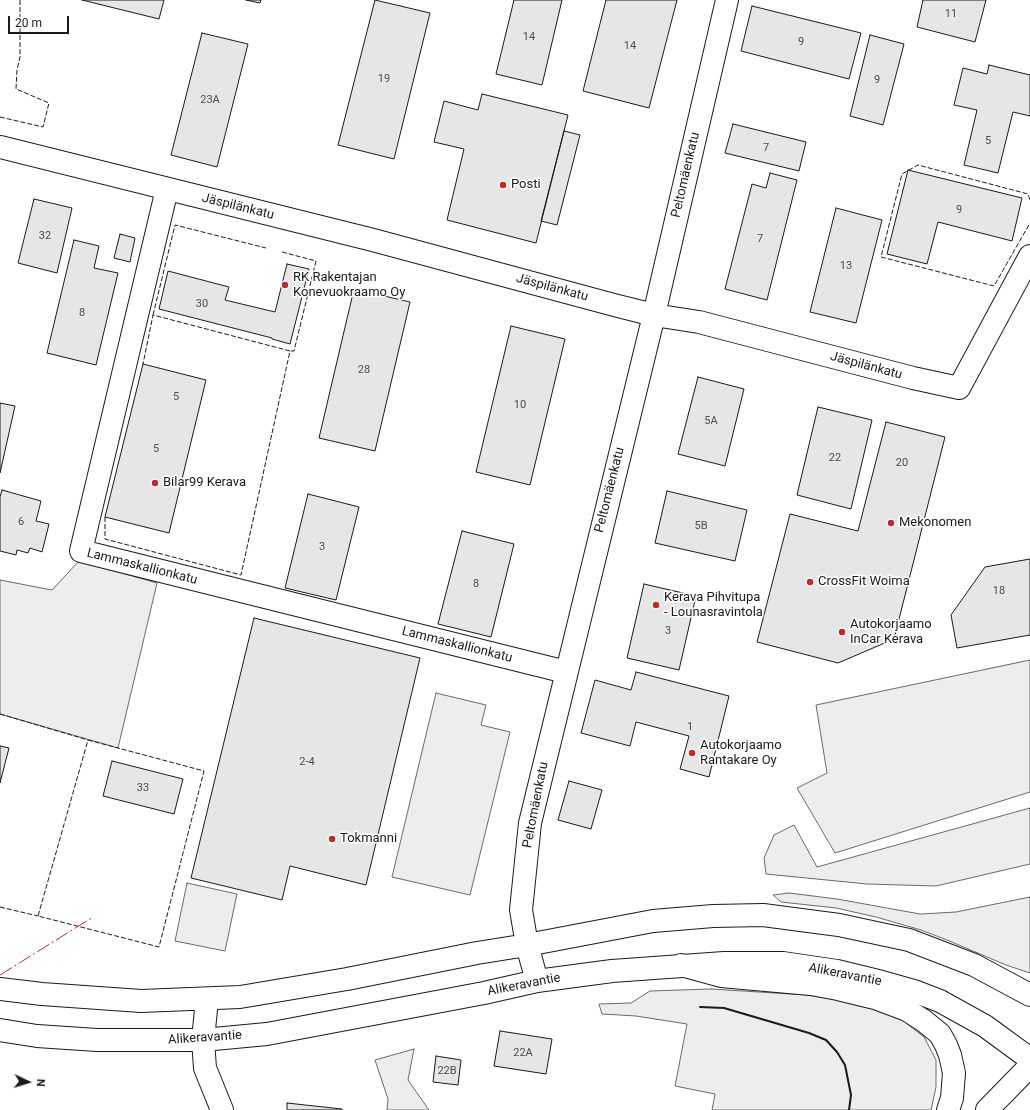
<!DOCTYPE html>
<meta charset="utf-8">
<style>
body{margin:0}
#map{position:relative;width:1030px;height:1110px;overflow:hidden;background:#fff;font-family:Roboto,sans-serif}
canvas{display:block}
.north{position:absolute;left:8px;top:1062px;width:40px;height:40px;-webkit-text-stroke:3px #fff;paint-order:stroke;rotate:94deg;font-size:11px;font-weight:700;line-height:16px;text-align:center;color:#1a1a1a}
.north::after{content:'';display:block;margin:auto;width:14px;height:18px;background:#1a1a1a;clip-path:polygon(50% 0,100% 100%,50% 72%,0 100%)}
.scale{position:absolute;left:8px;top:16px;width:61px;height:18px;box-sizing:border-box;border:2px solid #1a1a1a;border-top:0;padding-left:5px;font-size:12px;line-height:14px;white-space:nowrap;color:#1a1a1a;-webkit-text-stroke:3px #fff;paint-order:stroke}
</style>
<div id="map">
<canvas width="1030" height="1110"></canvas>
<div class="north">N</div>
<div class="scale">20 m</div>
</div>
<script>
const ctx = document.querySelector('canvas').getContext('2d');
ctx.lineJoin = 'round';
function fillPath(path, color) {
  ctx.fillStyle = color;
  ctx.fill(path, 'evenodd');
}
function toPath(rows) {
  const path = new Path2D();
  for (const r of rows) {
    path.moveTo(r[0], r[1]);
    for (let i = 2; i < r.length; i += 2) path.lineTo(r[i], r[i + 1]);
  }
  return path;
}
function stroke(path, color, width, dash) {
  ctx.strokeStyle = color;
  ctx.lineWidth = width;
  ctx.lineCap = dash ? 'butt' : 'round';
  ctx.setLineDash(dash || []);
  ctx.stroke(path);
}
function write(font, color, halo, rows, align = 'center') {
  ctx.font = font + ' Roboto,sans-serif';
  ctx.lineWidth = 3;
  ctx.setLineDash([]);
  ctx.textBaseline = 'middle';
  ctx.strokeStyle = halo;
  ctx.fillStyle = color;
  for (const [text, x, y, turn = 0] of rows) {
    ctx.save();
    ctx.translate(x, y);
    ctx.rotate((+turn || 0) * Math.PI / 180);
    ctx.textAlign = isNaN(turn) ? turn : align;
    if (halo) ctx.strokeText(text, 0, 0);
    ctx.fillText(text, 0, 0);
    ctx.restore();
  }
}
const built = toPath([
 [79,561,157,583,118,748,0,714,0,580,52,590,79,561],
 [1030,660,1030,792,835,853,797,788,827,773,816,705,1030,660],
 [436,693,486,705,481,725,510,732,470,895,392,877,436,693],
 [1030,808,1030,864,936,886,867,884,766,874,764,858,774,835,794,825,817,867,1030,808],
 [187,883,237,894,225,951,175,941,187,883],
 [789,893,837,899,920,914,956,912,1030,897,1030,973,1006,965,947,940,921,930,876,917,836,908,781,902,773,895,789,893],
 [711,989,807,995,860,1003,901,1019,924,1037,936,1060,936,1087,931,1110,712,1110,715,1094,675,1086,687,1024,636,1016,602,1014,599,1004,631,1003,650,991,711,989],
 [414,1049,408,1080,429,1110,387,1110,388,1099,375,1060,414,1049]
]);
fillPath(built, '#ededed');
stroke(built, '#6a6a6a', 1);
const building = toPath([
 [82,0,164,0,159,19,82,0],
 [246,0,261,0,260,3,246,0],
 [375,0,430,13,394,159,338,145,375,0],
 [514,0,562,0,542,85,496,74,514,0],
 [606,0,677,0,649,108,583,91,606,0],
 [923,0,986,0,975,42,917,27,923,0],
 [752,6,861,33,849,79,741,51,752,6],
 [202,33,248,44,217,167,171,155,202,33],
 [870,35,904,44,883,125,850,116,870,35],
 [989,65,1030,75,1030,116,1013,112,998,173,964,165,977,110,954,105,963,68,987,74,989,65],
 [482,94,568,115,536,243,447,220,464,149,434,142,444,101,478,110,482,94],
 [733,124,806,142,799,171,725,153,733,124],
 [564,131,580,135,557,225,541,221,564,131],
 [908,170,1022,198,1012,241,938,222,927,264,887,254,908,170],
 [770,173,797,180,767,300,725,289,752,184,766,188,770,173],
 [34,199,72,208,57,273,18,263,34,199],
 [836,208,882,220,856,323,810,312,836,208],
 [120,234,135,238,130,262,114,258,120,234],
 [74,240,99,246,94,268,118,273,96,365,47,353,74,240],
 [287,264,309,269,290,344,272,339,272,338,159,309,168,271,229,287,225,300,275,312,287,264],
 [354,289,410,302,375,451,319,438,354,289],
 [511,326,565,339,530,485,476,472,511,326],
 [143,364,206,380,169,533,105,517,143,364],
 [698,377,744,389,725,466,678,454,698,377],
 [0,403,15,406,0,473,0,403],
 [818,407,872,420,851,509,797,495,818,407],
 [886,422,945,437,894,639,838,663,757,642,790,514,858,531,886,422],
 [2,490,41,501,36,521,49,524,42,552,30,548,28,553,17,550,16,555,0,551,0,497,2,490],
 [667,491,747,510,735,561,655,543,667,491],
 [308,494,359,507,336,600,285,588,308,494],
 [462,531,514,544,491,637,438,624,462,531],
 [1030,559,1030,635,957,648,951,615,985,567,1030,559],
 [644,584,696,596,679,670,627,658,644,584],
 [254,618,420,658,366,885,290,866,282,900,191,878,254,618],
 [636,672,729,696,709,777,680,769,689,736,636,722,630,746,581,733,595,680,631,690,636,672],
 [0,746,9,748,0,783,0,746],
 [112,761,183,779,174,814,103,796,112,761],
 [569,781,602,790,591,829,558,820,569,781],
 [500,1031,552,1039,546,1074,494,1066,500,1031],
 [436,1056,461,1060,458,1085,433,1082,436,1056],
 [287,1103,342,1109,342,1110,287,1110,287,1103]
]);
fillPath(building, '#e6e6e6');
stroke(building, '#1a1a1a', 1);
const minor = toPath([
 [0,147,373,240,614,305,654,315,699,322,913,378,959,388,1030,256],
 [167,189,81,551,566,672],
 [537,981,527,945,521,910,530,823,654,315,727,0],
 [0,989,42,994,141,1001,240,997,347,979,477,953,527,945,653,921,713,916,763,915,839,925,909,940,974,965,1030,995],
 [207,999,203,1040,205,1068,222,1110],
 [0,1030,37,1036,97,1040,203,1040,267,1034,484,993,537,981,612,971,724,963,783,963,837,971,882,982,914,991,940,1001,985,1026,1030,1059]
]);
const major = toPath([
 [681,965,721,976,811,984,838,989,875,998,907,1010,924,1021,940,1034,946,1045,950,1055,954,1073,952,1098,948,1110],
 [987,1110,1030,1066]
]);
stroke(minor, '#1a1a1a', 24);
stroke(major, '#1a1a1a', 24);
stroke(minor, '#fff', 22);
stroke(major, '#fff', 22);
stroke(toPath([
 [0,117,43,127,49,103,16,89,17,70,20,57,20,0],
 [1030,200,1028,194,918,165,902,174,881,257,994,286,1030,223],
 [282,252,316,261,294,351,290,351],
 [153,315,175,225,266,248],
 [105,517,105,539,241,575,290,351,153,315,143,364],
 [0,714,88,740],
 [88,740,204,771,159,947,38,916,88,740],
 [0,907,38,916,39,915]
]), '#1a1a1a', 1, [5, 2]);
stroke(toPath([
 [700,1007,724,1008,809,1033,826,1040,837,1052,845,1065,851,1095,849,1110]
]), '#1a1a1a', 2);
stroke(toPath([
 [0,975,93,917]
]), '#c62828', 1, [14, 3, 2, 3]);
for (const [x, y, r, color] of [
 [503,185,4,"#c62828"],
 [285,285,4,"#c62828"],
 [155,483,4,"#c62828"],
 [891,523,4,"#c62828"],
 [810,582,4,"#c62828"],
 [656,605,4,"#c62828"],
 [842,632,4,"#c62828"],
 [692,753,4,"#c62828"],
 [332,839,4,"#c62828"]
]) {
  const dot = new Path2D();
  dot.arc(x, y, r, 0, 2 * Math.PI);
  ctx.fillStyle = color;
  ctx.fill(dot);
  stroke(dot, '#fff', 1.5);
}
write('11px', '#4d4d4d', null, [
 ["11",951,14],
 ["14",529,37],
 ["9",801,42],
 ["14",630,46],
 ["19",384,79],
 ["9",877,80],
 ["23A",210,100],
 ["5",988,141],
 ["7",766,148],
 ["9",959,210],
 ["32",45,236],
 ["7",760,239],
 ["13",846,266],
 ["30",202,304],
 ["8",82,313],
 ["28",364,370],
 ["5",176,397],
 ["10",520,405],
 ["5A",711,421],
 ["5",156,449],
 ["22",835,458],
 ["20",902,463],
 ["6",21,522],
 ["5B",701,526],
 ["3",322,547],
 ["8",476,584],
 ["18",999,591],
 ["3",668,631],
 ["1",690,727],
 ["2-4",307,762],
 ["33",143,788],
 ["22A",523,1053],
 ["22B",447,1071]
]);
write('13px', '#1a1a1a', '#fff', [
 ["Peltomäenkatu",686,175,-77],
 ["Jäspilänkatu",238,207,14],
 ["Jäspilänkatu",552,288,15],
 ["Jäspilänkatu",866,366,15],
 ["Peltomäenkatu",610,490,-76],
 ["Lammaskallionkatu",142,567,14],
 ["Lammaskallionkatu",457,645,14],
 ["Peltomäenkatu",536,805,-79],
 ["Alikeravantie",845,975,11],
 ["Alikeravantie",524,985,-11],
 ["Alikeravantie",205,1038,-4]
]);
write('13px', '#1a1a1a', '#fff', [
 ["Posti",511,185],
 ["RK Rakentajan",293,278],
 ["Konevuokraamo Oy",293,293],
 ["Bilar99 Kerava",163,483],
 ["Mekonomen",899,523],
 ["CrossFit Woima",818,582],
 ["Kerava Pihvitupa",664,598],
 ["- Lounasravintola",664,613],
 ["Autokorjaamo",850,625],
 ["InCar Kerava",850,640],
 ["Autokorjaamo",700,746],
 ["Rantakare Oy",700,761],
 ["Tokmanni",340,839]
], 'left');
</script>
